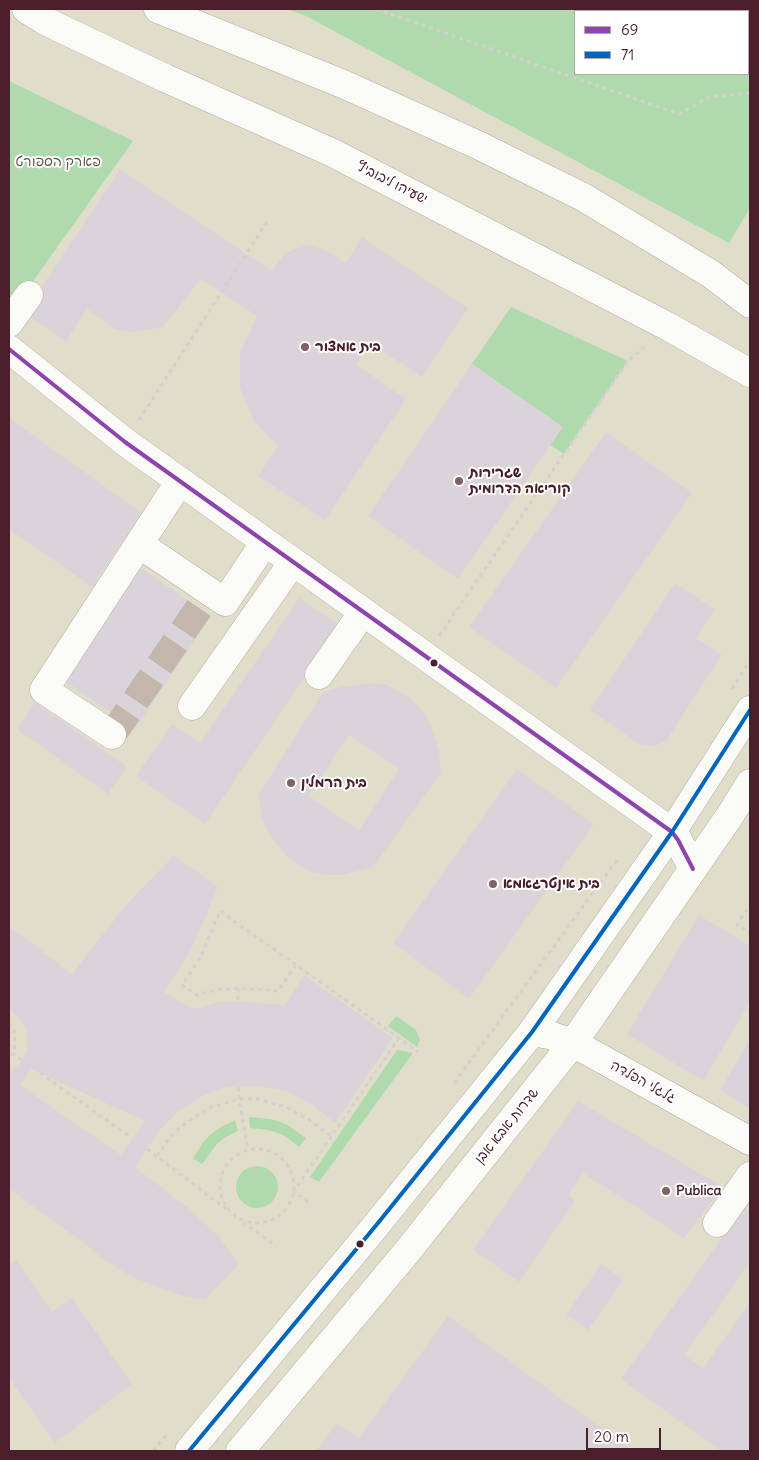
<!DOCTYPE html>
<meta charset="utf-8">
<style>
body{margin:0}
#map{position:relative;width:759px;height:1460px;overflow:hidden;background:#e1ddcb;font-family:Delius,sans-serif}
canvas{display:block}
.frame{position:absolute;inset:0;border:10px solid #4a1f2b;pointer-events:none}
.legend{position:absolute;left:574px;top:10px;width:175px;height:65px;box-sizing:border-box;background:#fff;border:1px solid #b7a5aa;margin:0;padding:6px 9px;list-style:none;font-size:15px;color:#4a1f2b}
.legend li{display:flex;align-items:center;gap:10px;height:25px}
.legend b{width:25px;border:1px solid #b7a5aa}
.scale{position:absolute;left:586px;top:1428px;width:75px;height:22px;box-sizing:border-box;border:2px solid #4a1f2b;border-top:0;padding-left:6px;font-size:15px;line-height:18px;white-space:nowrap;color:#4a1f2b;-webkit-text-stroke:4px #fff;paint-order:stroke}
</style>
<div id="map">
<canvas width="759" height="1460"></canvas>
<div class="frame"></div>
<ul class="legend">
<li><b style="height:6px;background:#8e44ad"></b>69</li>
<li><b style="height:6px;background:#0065bd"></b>71</li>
</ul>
<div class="scale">20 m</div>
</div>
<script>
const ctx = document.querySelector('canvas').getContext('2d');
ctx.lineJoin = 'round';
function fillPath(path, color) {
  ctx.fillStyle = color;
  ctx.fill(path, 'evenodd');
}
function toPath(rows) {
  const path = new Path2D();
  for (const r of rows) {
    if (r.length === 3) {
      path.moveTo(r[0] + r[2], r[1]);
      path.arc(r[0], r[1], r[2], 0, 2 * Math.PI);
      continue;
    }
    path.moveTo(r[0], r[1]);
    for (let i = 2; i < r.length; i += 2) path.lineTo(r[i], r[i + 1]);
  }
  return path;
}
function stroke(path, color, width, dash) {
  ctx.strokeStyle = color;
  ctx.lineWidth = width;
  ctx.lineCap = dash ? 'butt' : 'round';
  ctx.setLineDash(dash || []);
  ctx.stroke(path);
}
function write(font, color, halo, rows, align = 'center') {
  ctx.font = font + ' Delius,"Playpen Sans Hebrew",sans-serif';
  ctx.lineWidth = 4;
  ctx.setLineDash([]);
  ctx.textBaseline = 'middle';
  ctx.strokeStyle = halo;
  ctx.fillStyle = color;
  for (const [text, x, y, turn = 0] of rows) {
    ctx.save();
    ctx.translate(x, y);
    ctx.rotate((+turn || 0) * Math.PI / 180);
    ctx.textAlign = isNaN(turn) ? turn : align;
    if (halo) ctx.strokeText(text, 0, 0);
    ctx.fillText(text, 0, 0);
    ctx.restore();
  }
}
fillPath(toPath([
 [287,9,750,9,750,208,729,243,306,16],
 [748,11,748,74,575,74,575,11],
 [9,81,133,141,11,312,9,310],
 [511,307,628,361,564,454,550,445,562,427,472,364],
 [396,1016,416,1030,420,1040,417,1047,388,1026],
 [397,1050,413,1053,319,1182,310,1177],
 [249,1117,271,1119,286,1124,306,1138,299,1147,285,1136,278,1133,268,1130,250,1128],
 [235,1120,238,1131,224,1138,217,1144,202,1164,193,1159,203,1142,210,1135,219,1128],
 [257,1187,21]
]), '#afdaae');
fillPath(toPath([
 [120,169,272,271,285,253,308,245,330,252,346,263,362,237,468,308,422,377,370,343,356,365,406,399,325,520,258,476,278,446,254,421,240,388,240,352,257,316,201,279,163,327,135,332,115,329,87,309,66,341,24,313],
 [472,364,563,427,458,579,368,516],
 [9,418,142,513,92,587,9,529],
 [606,432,692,493,556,688,469,627],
 [135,564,211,616,135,729,59,677],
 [675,583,715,610,696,638,722,655,666,741,655,746,641,745,590,710],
 [299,598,340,625,205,824,136,776,172,724,200,743],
 [374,683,385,684,401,692,413,701,425,714,433,731,439,750,441,773,373,867,343,875,327,875,311,872,287,857,266,830,261,814,259,794,323,692,342,687],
 [349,735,399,769,359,830,309,796],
 [35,702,127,767,108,794,17,729],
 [517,769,594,824,469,999,393,943],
 [174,855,218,887,191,950,164,992,194,1009,218,1002,245,1002,285,1005,304,975,393,1038,335,1123,313,1105,287,1091,258,1086,228,1087,202,1096,179,1111,159,1131,135,1167,187,1207,219,1237,239,1264,205,1300,179,1295,134,1278,100,1257,88,1246,9,1189,9,1073,20,1063,26,1052,28,1041,26,1029,20,1019,9,1009,9,926,72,974,125,906],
 [31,1069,40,1073,145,1121,121,1155,20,1085],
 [699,915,750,946,750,1002,703,1081,627,1034],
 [750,1040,750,1109,720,1090],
 [578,1101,723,1187,684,1238,583,1173,568,1195,575,1201,519,1282,473,1250],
 [744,1207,750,1211,750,1262,684,1355,703,1368,750,1302,750,1451,721,1451,621,1379],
 [16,1260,52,1312,72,1298,132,1384,55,1443,9,1378,9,1265],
 [601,1264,623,1280,588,1330,566,1315],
 [448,1316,633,1451,316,1451,337,1423,359,1438]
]), '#dbd3da');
stroke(toPath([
 [112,735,210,592]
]), '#c3b7ab', 28, [28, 14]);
const minor = toPath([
 [9,323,29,295],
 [9,349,125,442,672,832,678,840,693,869],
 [139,544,225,602,265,542],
 [319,675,363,612],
 [192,706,293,562],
 [112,735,44,690,180,481],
 [532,1032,549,1035,573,1043,750,1141],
 [717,1223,750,1176]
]);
const major = toPath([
 [26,9,45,21,165,78,333,153,669,327,750,373],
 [158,9,343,84,478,145,583,197,711,274,750,304],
 [189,1451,378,1223,532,1032,672,832,750,710],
 [240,1451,406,1253,573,1043,731,814,750,783]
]);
stroke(minor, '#b3ada3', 29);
stroke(major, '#b3ada3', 29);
stroke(toPath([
 [376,9,679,114,709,97,750,93],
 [139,420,268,220],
 [439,636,628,361,647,345],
 [732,689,750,661],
 [747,909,737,925,750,933],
 [296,965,278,991,238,988,219,989,197,995,182,985,201,956,220,911,399,1038,418,1052],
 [238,988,238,1002],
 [9,1023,14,1030,15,1039,14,1049,9,1057],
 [12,1053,22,1060],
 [40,1073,132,1138],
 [454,1083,617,860],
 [238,1087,239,1099,248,1150],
 [147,1149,226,1209],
 [257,1186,37],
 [157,1156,171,1136,183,1125,209,1108,239,1099,256,1099,286,1107,309,1120,331,1136],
 [308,1202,294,1191,399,1038],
 [243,1222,276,1246],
 [153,1451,167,1434]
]), '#d4d1cd', 3, [4, 4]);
stroke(minor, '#fafaf7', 28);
stroke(major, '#fafaf7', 28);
stroke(toPath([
 [9,349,125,442,672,832,678,840,693,869]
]), '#8e44ad', 4);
stroke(toPath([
 [189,1451,378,1223,532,1032,672,832,750,710]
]), '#0065bd', 4);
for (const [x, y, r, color] of [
 [305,347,5,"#7f6263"],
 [459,481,5,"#7f6263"],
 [434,663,4.5,"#4a1f2b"],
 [291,783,5,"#7f6263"],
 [493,884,5,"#7f6263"],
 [666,1191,5,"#7f6263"],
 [360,1244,4.5,"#4a1f2b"]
]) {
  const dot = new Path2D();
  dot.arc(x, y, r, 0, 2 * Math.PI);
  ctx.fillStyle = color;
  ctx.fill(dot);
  stroke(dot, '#fff', 2);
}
write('14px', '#5c564b', '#fff', [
 ["פארק הספורט",58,162]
]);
write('14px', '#4a1f2b', '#fff', [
 ["ישעיהו ליבוביץ",392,183,27],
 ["גלגלי הפלדה",643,1082,29],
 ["שדרות אבא אבן",507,1126,-51]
]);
write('bold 14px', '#4a1f2b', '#fff', [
 ["בית אמצור",315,347],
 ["שגרירות",469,473],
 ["קוריאה הדרומית",469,489],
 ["בית הרמלין",301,783],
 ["בית אינטרגאמא",503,884],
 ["Publica",676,1191]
], 'left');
</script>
